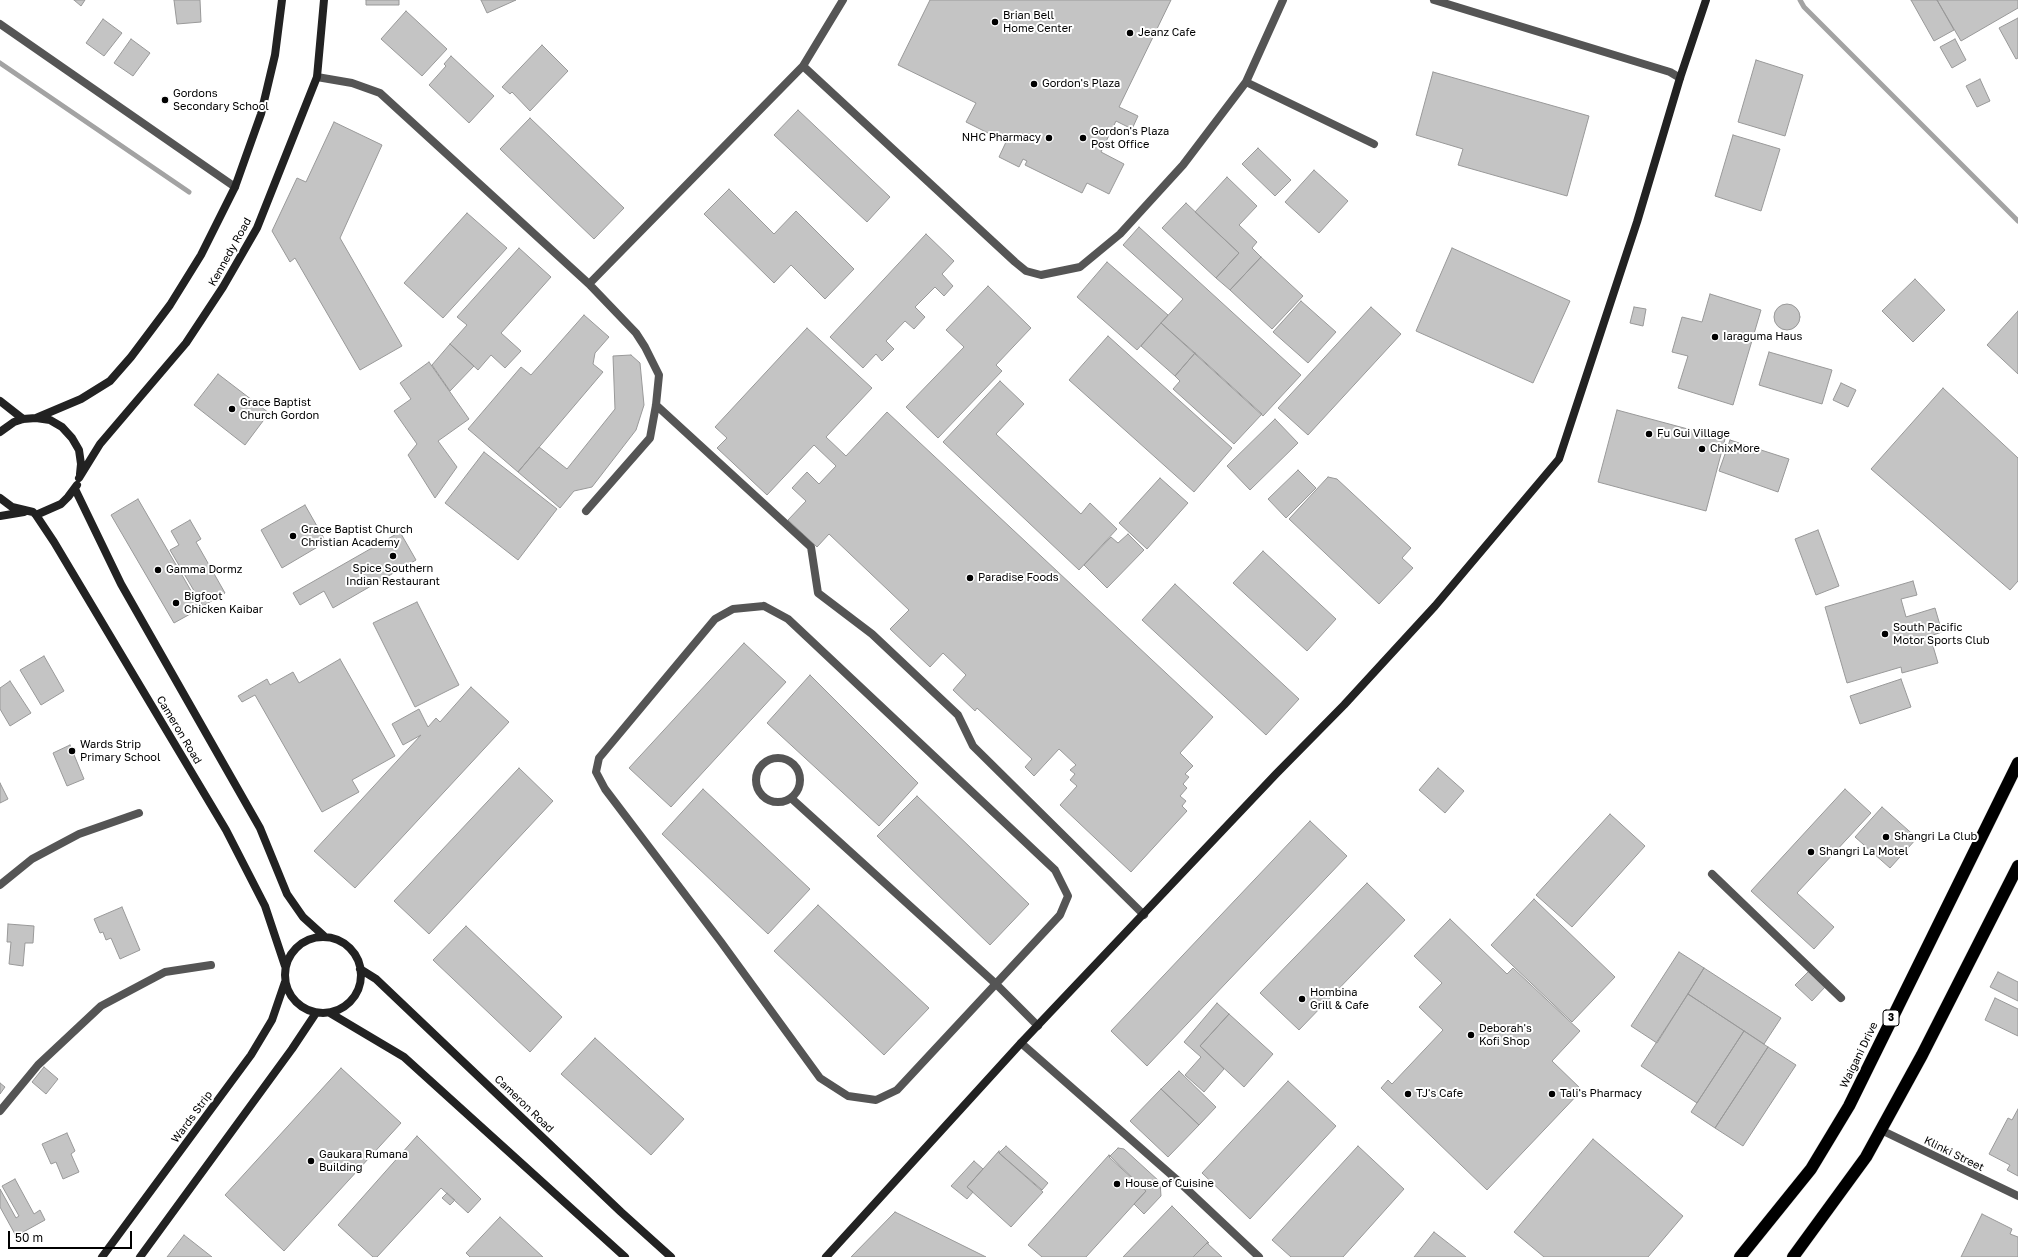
<!DOCTYPE html>
<style>
body{margin:0}
#map{position:relative;width:2018px;height:1257px;overflow:hidden;background:#fff;font-family:"Golos Text",sans-serif}
canvas{display:block}
.scale{position:absolute;left:8px;top:1231px;width:124px;height:18px;box-sizing:border-box;border:2px solid #000;border-top:0;padding-left:5px;font-size:12px;line-height:14px;white-space:nowrap;color:#000;-webkit-text-stroke:3px #fff;paint-order:stroke}
</style>
<div id="map">
<canvas width="2018" height="1257"></canvas>
<div class="scale">50 m</div>
</div>
<script>
const ctx = document.querySelector('canvas').getContext('2d');
ctx.lineJoin = 'round';
function toPath(rows) {
  const path = new Path2D();
  for (const r of rows) {
    if (r.length === 3) {
      path.moveTo(r[0] + r[2], r[1]);
      path.arc(r[0], r[1], r[2], 0, 2 * Math.PI);
      continue;
    }
    path.moveTo(r[0], r[1]);
    for (let i = 2; i < r.length; i += 2) path.lineTo(r[i], r[i + 1]);
  }
  return path;
}
function stroke(path, color, width, dash) {
  ctx.strokeStyle = color;
  ctx.lineWidth = width;
  ctx.lineCap = dash ? 'butt' : 'round';
  ctx.setLineDash(dash || []);
  ctx.stroke(path);
}
function fillPath(path, color) {
  ctx.fillStyle = color;
  ctx.fill(path, 'evenodd');
}
function write(font, color, halo, rows, align = 'center') {
  ctx.font = font + ' "Golos Text",sans-serif';
  ctx.lineWidth = 4;
  ctx.setLineDash([]);
  ctx.textBaseline = 'middle';
  ctx.strokeStyle = halo;
  ctx.fillStyle = color;
  for (const [text, x, y, turn = 0] of rows) {
    ctx.save();
    ctx.translate(x, y);
    ctx.rotate((+turn || 0) * Math.PI / 180);
    ctx.textAlign = isNaN(turn) ? turn : align;
    if (halo) ctx.strokeText(text, 0, 0);
    ctx.fillText(text, 0, 0);
    ctx.restore();
  }
}
stroke(toPath([
 [1800,0,1804,7,2018,221],
 [0,63,189,192]
]), '#a3a3a3', 5);
const building = toPath([
 [74,0,85,0,81,6,74,0],
 [174,0,200,0,201,22,177,24,174,0],
 [366,0,399,0,399,5,366,5,366,0],
 [481,0,516,0,487,13,481,0],
 [930,0,1171,0,1119,107,1138,116,1132,129,1116,121,1101,152,1124,164,1109,194,1087,183,1082,193,1025,165,1027,161,1023,159,1019,167,999,157,1006,142,966,122,976,103,898,65,930,0],
 [1911,0,1937,0,1954,30,1934,41,1911,0],
 [1937,0,2018,0,2018,8,1961,41,1937,0],
 [406,11,447,49,422,76,381,39,406,11],
 [2018,18,2018,58,2016,59,1999,28,2018,18],
 [103,19,122,33,104,56,86,43,103,19],
 [131,39,150,53,133,76,114,63,131,39],
 [1955,39,1966,60,1952,68,1940,47,1955,39],
 [542,45,568,71,530,111,512,92,510,94,502,87,542,45],
 [451,56,494,96,469,123,429,85,446,66,444,64,451,56],
 [1756,60,1803,75,1785,136,1738,122,1756,60],
 [1433,72,1589,116,1567,196,1458,165,1463,149,1416,135,1433,72],
 [1980,79,1990,101,1977,107,1966,86,1980,79],
 [798,110,890,197,867,222,774,135,798,110],
 [530,118,624,208,594,239,500,149,530,118],
 [334,122,382,145,340,238,402,346,360,370,295,258,290,262,272,231,297,178,306,182,334,122],
 [1733,135,1780,149,1761,211,1715,196,1733,135],
 [1258,148,1291,180,1275,196,1242,164,1258,148],
 [1314,170,1348,201,1319,233,1285,202,1314,170],
 [1227,177,1257,206,1239,225,1257,242,1252,248,1261,257,1230,290,1216,278,1239,253,1195,212,1227,177],
 [729,189,774,234,796,211,854,269,825,299,791,265,774,283,704,214,729,189],
 [1186,203,1239,253,1216,278,1162,228,1186,203],
 [467,213,507,248,443,318,404,283,467,213],
 [1139,227,1301,375,1263,416,1161,323,1183,299,1123,245,1139,227],
 [926,234,954,261,942,274,953,286,944,296,935,287,915,307,925,317,914,329,905,321,886,341,894,349,882,361,876,354,863,368,830,337,926,234],
 [519,248,551,277,501,333,521,351,505,368,491,355,478,370,450,344,467,325,457,317,519,248],
 [1452,248,1570,301,1533,383,1416,331,1452,248],
 [1261,257,1303,296,1272,329,1230,290,1261,257],
 [1107,262,1168,315,1137,350,1077,297,1107,262],
 [1915,279,1945,310,1913,342,1882,311,1915,279],
 [988,286,1031,328,996,365,1002,371,938,438,906,407,964,347,946,330,988,286],
 [1710,294,1761,310,1733,405,1678,388,1688,356,1672,352,1682,317,1702,322,1710,294],
 [1301,301,1336,332,1308,363,1273,332,1301,301],
 [1787,317,13],
 [1371,307,1401,334,1308,435,1278,408,1371,307],
 [1634,307,1646,309,1643,326,1630,323,1634,307],
 [2018,311,2018,374,1987,345,2018,311],
 [584,315,609,337,595,353,593,364,603,372,518,472,468,429,521,367,531,375,584,315],
 [1161,323,1195,353,1175,376,1141,346,1161,323],
 [807,328,872,388,826,437,846,456,887,412,1213,717,1180,753,1193,766,1185,774,1189,777,1183,784,1187,788,1180,796,1186,801,1182,806,1187,811,1131,872,1060,805,1077,786,1070,780,1075,774,1070,770,1076,765,1059,749,1034,776,1025,767,1032,759,977,708,975,711,953,690,966,675,943,653,930,667,890,629,909,610,829,534,817,547,788,520,806,501,792,488,807,472,819,484,836,466,814,445,767,495,717,448,727,438,715,427,807,328],
 [1108,336,1232,448,1194,492,1069,380,1108,336],
 [450,344,474,366,450,391,432,365,450,344],
 [1769,352,1832,370,1822,404,1759,385,1769,352],
 [1195,353,1262,414,1234,444,1173,389,1180,381,1175,376,1195,353],
 [631,355,640,363,644,405,636,430,592,487,574,491,560,508,518,472,539,447,567,469,615,409,613,356,631,355],
 [429,362,469,419,438,441,457,467,435,498,408,455,417,444,394,411,411,399,400,383,429,362],
 [218,374,269,413,245,445,194,405,218,374],
 [1000,381,1024,404,996,434,1081,514,1090,503,1117,529,1079,570,943,442,1000,381],
 [1841,383,1856,390,1848,407,1833,400,1841,383],
 [1943,388,2018,458,2018,581,2010,590,1871,469,1943,388],
 [1617,410,1725,439,1706,511,1598,482,1617,410],
 [1275,419,1298,443,1250,490,1227,466,1275,419],
 [1730,440,1789,459,1778,492,1719,471,1730,440],
 [484,452,557,509,518,560,445,503,484,452],
 [1298,470,1316,488,1286,518,1268,499,1298,470],
 [1328,477,1337,479,1411,548,1402,558,1413,568,1379,604,1289,519,1328,477],
 [1160,478,1188,503,1147,549,1119,523,1160,478],
 [138,499,201,608,174,623,111,515,138,499],
 [305,505,326,542,282,568,261,530,305,505],
 [190,520,201,539,196,542,225,593,203,606,170,550,179,545,171,531,190,520],
 [1818,530,1839,586,1816,595,1795,539,1818,530],
 [400,532,416,560,333,608,324,591,300,605,293,593,400,532],
 [1128,534,1144,550,1107,588,1084,565,1111,537,1118,543,1128,534],
 [1263,551,1336,619,1307,651,1233,583,1263,551],
 [1913,581,1917,595,1901,599,1906,617,1935,608,1942,632,1930,636,1938,663,1902,673,1901,667,1847,683,1825,607,1913,581],
 [1175,584,1299,699,1266,735,1142,620,1175,584],
 [417,602,459,685,415,707,373,623,417,602],
 [744,643,786,682,671,807,629,768,744,643],
 [44,656,64,691,41,705,20,670,44,656],
 [340,659,395,756,352,780,359,792,322,812,255,695,242,702,238,696,267,679,270,685,293,672,299,683,340,659],
 [810,675,918,783,879,826,767,723,810,675],
 [1901,679,1911,707,1860,724,1850,696,1901,679],
 [10,681,31,713,10,726,0,709,0,688,10,681],
 [471,687,509,722,355,888,314,851,421,735,403,745,392,724,419,709,428,727,436,718,440,722,471,687],
 [70,745,84,779,67,786,53,753,70,745],
 [519,768,553,801,429,934,394,901,519,768],
 [1438,768,1464,791,1445,813,1419,790,1438,768],
 [0,783,8,799,0,803,0,783],
 [703,789,810,889,768,934,662,834,703,789],
 [1845,789,1871,813,1797,893,1834,927,1814,949,1751,891,1845,789],
 [917,796,1029,904,990,945,877,836,917,796],
 [1882,807,1917,838,1890,868,1855,837,1882,807],
 [1610,814,1645,846,1572,927,1536,895,1610,814],
 [1310,821,1347,856,1147,1066,1111,1031,1310,821],
 [1367,883,1405,920,1299,1030,1260,993,1367,883],
 [1534,899,1615,977,1572,1022,1491,945,1534,899],
 [818,905,929,1008,884,1055,774,951,818,905],
 [122,907,140,950,120,959,111,938,106,940,103,932,100,933,94,919,122,907],
 [1450,919,1507,974,1513,968,1580,1031,1552,1061,1582,1090,1487,1190,1381,1088,1388,1080,1392,1084,1443,1030,1419,1007,1442,983,1414,956,1450,919],
 [8,924,34,926,33,943,25,943,23,966,9,964,11,942,7,942,8,924],
 [466,926,562,1017,530,1052,433,960,466,926],
 [1679,952,1704,968,1657,1043,1631,1026,1679,952],
 [1704,968,1781,1018,1764,1044,1688,994,1704,968],
 [1809,971,1825,987,1812,1001,1795,985,1809,971],
 [1998,972,2018,982,2018,1001,1990,987,1998,972],
 [1688,994,1744,1031,1697,1103,1641,1066,1688,994],
 [1995,998,2018,1009,2018,1036,1985,1020,1995,998],
 [1217,1003,1229,1014,1200,1046,1224,1069,1204,1092,1185,1075,1201,1057,1184,1042,1217,1003],
 [1229,1014,1273,1054,1244,1087,1200,1046,1229,1014],
 [1744,1031,1768,1047,1715,1128,1691,1112,1744,1031],
 [595,1038,684,1119,651,1155,561,1074,595,1038],
 [1768,1047,1796,1065,1743,1146,1715,1128,1768,1047],
 [44,1067,58,1079,46,1094,32,1082,44,1067],
 [341,1068,401,1123,284,1251,225,1195,341,1068],
 [1179,1071,1216,1107,1199,1125,1161,1089,1179,1071],
 [1288,1081,1336,1126,1250,1219,1202,1173,1288,1081],
 [0,1083,5,1087,0,1094,0,1083],
 [1161,1089,1199,1125,1168,1157,1130,1121,1161,1089],
 [2018,1109,2018,1176,2007,1170,2010,1165,1989,1154,2008,1118,2012,1120,2018,1109],
 [67,1133,75,1151,71,1154,79,1172,63,1179,56,1162,51,1164,42,1144,67,1133],
 [417,1136,481,1199,468,1213,441,1188,377,1257,373,1257,338,1225,417,1136],
 [1593,1139,1683,1216,1648,1257,1544,1257,1514,1232,1593,1139],
 [1006,1146,1048,1183,1042,1190,999,1153,1006,1146],
 [1358,1146,1404,1189,1343,1257,1291,1257,1272,1240,1358,1146],
 [1118,1148,1124,1149,1160,1182,1161,1196,1144,1214,1134,1204,1146,1191,1109,1157,1118,1148],
 [999,1151,999,1153,1043,1192,1011,1227,967,1187,999,1151],
 [1109,1155,1146,1191,1086,1257,1042,1257,1028,1245,1109,1155],
 [974,1161,983,1169,967,1187,973,1192,967,1199,951,1186,974,1161],
 [15,1179,34,1214,40,1210,45,1220,16,1236,0,1207,0,1189,16,1218,19,1216,2,1186,15,1179],
 [447,1193,455,1200,450,1205,442,1198,447,1193],
 [1172,1206,1209,1243,1207,1243,1193,1257,1123,1257,1172,1206],
 [895,1212,986,1257,851,1257,895,1212],
 [1982,1214,2012,1229,2010,1234,2018,1237,2018,1257,1961,1257,1982,1214],
 [500,1217,543,1257,470,1257,466,1253,500,1217],
 [1434,1232,1466,1257,1414,1257,1434,1232],
 [184,1235,212,1257,167,1257,184,1235],
 [1207,1243,1222,1257,1193,1257,1207,1243]
]);
fillPath(building, '#c4c4c4');
stroke(building, '#999', 1);
const highway = toPath([
 [1740,1257,1811,1169,1849,1106,2018,763],
 [1793,1257,1866,1157,1922,1055,2018,866]
]);
stroke(highway, '#dbdbdb', 13);
stroke(toPath([
 [1434,0,1670,72,1680,78],
 [0,24,235,187],
 [803,66,1015,262,1026,271,1041,275,1080,267,1120,234,1183,165,1246,82,1283,0],
 [317,77,352,83,380,93,589,284,636,333,645,347,659,375,656,405,650,438,586,511],
 [1246,82,1374,144],
 [589,284,803,66,843,0],
 [656,405,811,547,818,593,872,634,958,715,973,746,1144,915],
 [764,606,788,619,1055,870,1068,896,1060,915,897,1090,876,1100,848,1096,820,1078,721,942,605,789,596,772,599,758,715,619,733,609,764,606],
 [778,780,22],
 [791,798,996,984,1038,1026],
 [1712,874,1841,998],
 [0,885,32,859,79,834,139,813],
 [1021,1043,1176,1179,1259,1257],
 [0,1111,38,1065,101,1006,165,972,211,965],
 [1881,1130,2018,1196]
]), '#555', 8);
stroke(toPath([
 [0,401,23,419],
 [36,418,81,399,110,381,131,357,170,305,201,255,235,187,261,114,275,55,282,0],
 [0,432,14,422,23,419,36,418,50,420,62,427,72,438,79,450,81,464,80,474],
 [79,478,100,444,186,343,223,287,257,228,317,77,324,0],
 [75,489,121,584,260,828,287,894,303,917,324,936],
 [0,498,12,507,33,512,36,515,61,504,68,497,77,485],
 [36,515,54,542,226,830,265,906,285,966],
 [0,516,24,512],
 [323,975,38],
 [360,969,376,979,621,1212,671,1257],
 [330,1013,404,1057,625,1257],
 [102,1257,251,1055,272,1020,285,982],
 [140,1257,292,1049,316,1013],
 [826,1257,1021,1043,1276,774,1344,705,1435,606,1559,459,1637,222,1680,78,1706,0]
]), '#222', 8);
stroke(highway, '#000', 12);
for (const [x, y, r, color] of [
 [995,22,4,"#000"],
 [1130,33,4,"#000"],
 [1034,84,4,"#000"],
 [165,100,4,"#000"],
 [1049,138,4,"#000"],
 [1083,138,4,"#000"],
 [1715,337,4,"#000"],
 [232,409,4,"#000"],
 [1649,434,4,"#000"],
 [1702,449,4,"#000"],
 [293,536,4,"#000"],
 [393,556,4,"#000"],
 [158,570,4,"#000"],
 [970,578,4,"#000"],
 [176,603,4,"#000"],
 [1885,634,4,"#000"],
 [72,751,4,"#000"],
 [1886,837,4,"#000"],
 [1811,852,4,"#000"],
 [1302,999,4,"#000"],
 [1471,1035,4,"#000"],
 [1408,1094,4,"#000"],
 [1552,1094,4,"#000"],
 [311,1161,4,"#000"],
 [1117,1184,4,"#000"]
]) {
  const dot = new Path2D();
  dot.arc(x, y, r, 0, 2 * Math.PI);
  ctx.fillStyle = color;
  ctx.fill(dot);
  stroke(dot, '#fff', 1.5);
}
for (const [x, y, w] of [
 [1891,1018,16]
]) {
  const box = new Path2D();
  box.roundRect(x - w / 2, y - 8, w, 16, 3);
  ctx.fillStyle = '#fff';
  ctx.fill(box);
  stroke(box, '#000', 1);
}
write('bold 10px', '#000', null, [
 ["3",1891,1018]
]);
write('11px', '#000', '#fff', [
 ["Brian Bell",1003,16],
 ["Home Center",1003,29],
 ["Jeanz Cafe",1138,33],
 ["Gordon's Plaza",1042,84],
 ["Gordons",173,94],
 ["Secondary School",173,107],
 ["Gordon's Plaza",1091,132],
 ["Post Office",1091,145],
 ["NHC Pharmacy",1041,138,"right"],
 ["Iaraguma Haus",1723,337],
 ["Grace Baptist",240,403],
 ["Church Gordon",240,416],
 ["Fu Gui Village",1657,434],
 ["ChixMore",1710,449],
 ["Grace Baptist Church",301,530],
 ["Christian Academy",301,543],
 ["Spice Southern",393,569,"center"],
 ["Indian Restaurant",393,582,"center"],
 ["Gamma Dormz",166,570],
 ["Paradise Foods",978,578],
 ["Bigfoot",184,597],
 ["Chicken Kaibar",184,610],
 ["South Pacific",1893,628],
 ["Motor Sports Club",1893,641],
 ["Wards Strip",80,745],
 ["Primary School",80,758],
 ["Shangri La Club",1894,837],
 ["Shangri La Motel",1819,852],
 ["Hombina",1310,993],
 ["Grill & Cafe",1310,1006],
 ["Deborah's",1479,1029],
 ["Kofi Shop",1479,1042],
 ["TJ's Cafe",1416,1094],
 ["Tali's Pharmacy",1560,1094],
 ["Gaukara Rumana",319,1155],
 ["Building",319,1168],
 ["House of Cuisine",1125,1184]
], 'left');
write('11px', '#000', '#fff', [
 ["Kennedy Road",230,252,-61],
 ["Cameron Road",179,730,59],
 ["Waigani Drive",1859,1055,-64],
 ["Cameron Road",524,1104,44],
 ["Wards Strip",192,1117,-54],
 ["Klinki Street",1954,1154,26]
]);
</script>
